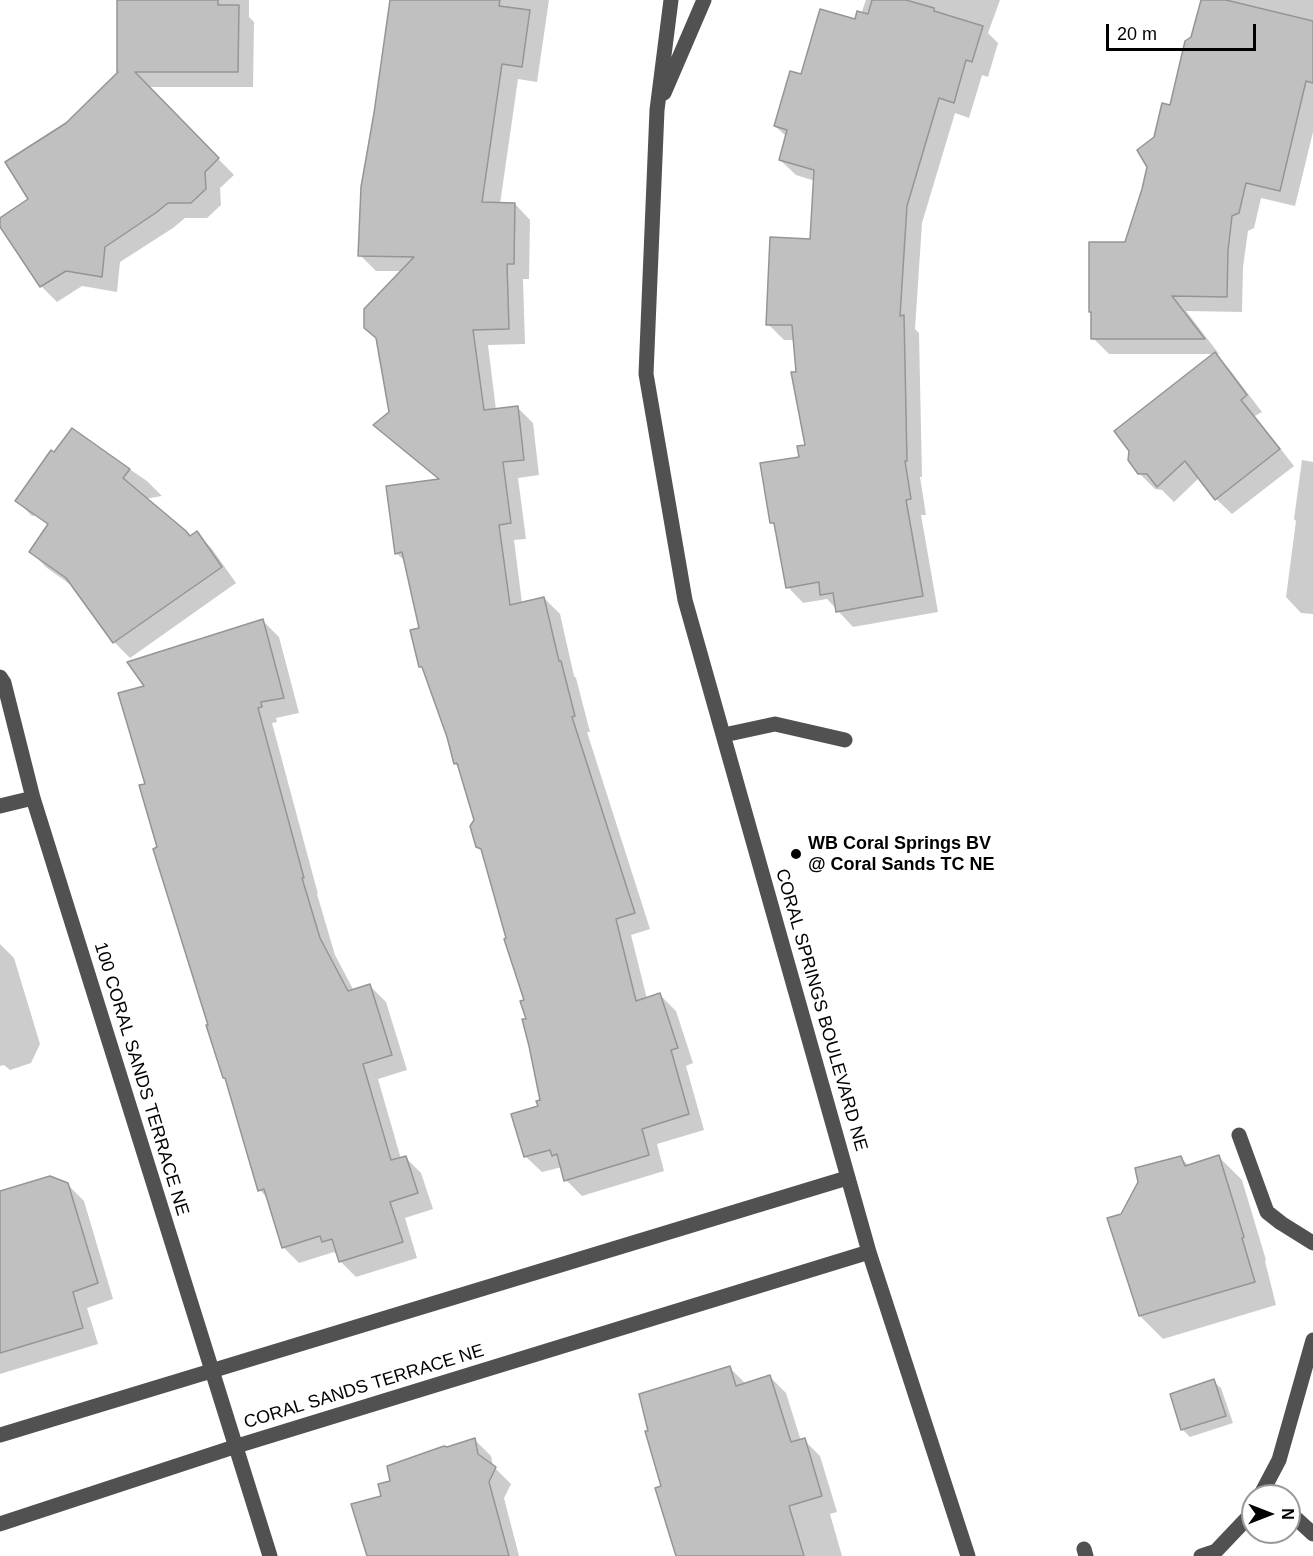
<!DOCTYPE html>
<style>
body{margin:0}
#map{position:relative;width:1313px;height:1556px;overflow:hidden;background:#fff;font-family:Helvetica,sans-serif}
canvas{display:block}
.north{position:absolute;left:1241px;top:1484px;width:60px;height:60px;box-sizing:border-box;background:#fff;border:2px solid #999;border-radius:50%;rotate:90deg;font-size:16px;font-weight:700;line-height:24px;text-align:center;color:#000}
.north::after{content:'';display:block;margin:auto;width:21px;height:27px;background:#000;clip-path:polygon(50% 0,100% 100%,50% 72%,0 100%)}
.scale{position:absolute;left:1106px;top:24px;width:150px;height:27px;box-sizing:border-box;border:3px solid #000;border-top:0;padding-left:8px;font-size:18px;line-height:21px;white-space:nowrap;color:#000;-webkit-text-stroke:4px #fff;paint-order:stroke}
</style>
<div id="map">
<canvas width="1313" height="1556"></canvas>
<div class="north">N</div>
<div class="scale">20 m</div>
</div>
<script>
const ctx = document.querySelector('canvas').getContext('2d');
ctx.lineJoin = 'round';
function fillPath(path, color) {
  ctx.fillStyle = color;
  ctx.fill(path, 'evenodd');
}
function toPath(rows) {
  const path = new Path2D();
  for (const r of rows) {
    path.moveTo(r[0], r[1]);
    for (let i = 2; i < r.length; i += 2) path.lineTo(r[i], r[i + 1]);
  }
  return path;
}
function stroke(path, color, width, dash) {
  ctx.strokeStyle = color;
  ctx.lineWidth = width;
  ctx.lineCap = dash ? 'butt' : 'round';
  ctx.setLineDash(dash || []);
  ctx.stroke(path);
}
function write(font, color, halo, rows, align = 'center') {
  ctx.font = font + ' Helvetica,sans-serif';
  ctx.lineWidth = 6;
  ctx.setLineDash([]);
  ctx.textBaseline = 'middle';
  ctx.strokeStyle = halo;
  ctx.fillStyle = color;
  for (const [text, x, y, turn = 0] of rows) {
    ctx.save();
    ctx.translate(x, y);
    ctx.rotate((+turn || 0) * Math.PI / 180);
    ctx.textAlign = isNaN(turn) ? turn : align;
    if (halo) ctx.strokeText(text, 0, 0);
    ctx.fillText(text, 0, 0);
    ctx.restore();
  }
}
fillPath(toPath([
 [118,0,249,0,249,17,254,22,253,87,148,87,234,175,220,188,221,205,207,218,185,218,173,228,120,262,117,292,82,286,57,302,41,286,0,224,0,220,30,200,67,124,120,73],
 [391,0,549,0,537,82,518,79,500,204,515,204,530,220,529,279,523,279,525,344,488,345,496,410,517,407,533,423,539,475,518,478,526,539,514,540,522,603,544,598,560,614,574,676,576,678,590,732,587,732,650,929,631,935,647,999,660,995,676,1011,693,1063,686,1066,704,1130,657,1144,664,1171,582,1196,566,1180,562,1167,542,1172,526,1157,513,1115,540,1107,542,1101,528,1020,526,1001,483,852,477,846,475,820,461,769,455,764,448,737,425,670,421,666,421,629,406,562,396,553,440,480,391,440,376,425,390,413,377,339,402,271,376,271,360,255,376,113],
 [866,0,1000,0,988,33,998,43,988,77,982,75,969,118,955,113,922,223,915,329,919,333,922,477,920,477,926,515,921,515,938,612,853,627,827,599,803,603,788,587,777,528,772,523,806,446,797,373,795,340,784,340,768,324,811,240,815,181,796,175,780,160,787,137,775,126,802,76,856,21,861,14],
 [1202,0,1313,0,1313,132,1295,206,1261,198,1254,228,1248,231,1243,267,1242,312,1186,311,1219,354,1215,354,1230,370,1262,412,1255,416,1294,466,1232,514,1216,499,1200,477,1174,502,1162,490,1155,489,1139,473,1214,354,1109,354,1093,338,1126,244,1149,167,1155,138,1171,107,1193,38],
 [72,430,147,481,162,496,145,499,191,538,197,533,212,549,236,583,130,658,114,642,74,587,47,568,31,552,59,512,32,516,17,501,55,454],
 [1302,460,1313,462,1313,614,1301,613,1286,597,1296,521,1294,519],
 [263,621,279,637,299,713,276,718,277,722,272,723,318,894,317,894,335,955,354,991,370,986,386,1002,407,1070,378,1079,401,1159,406,1158,421,1173,433,1209,405,1218,417,1258,356,1277,340,1261,339,1257,334,1252,299,1263,283,1247,268,1199,260,1190,227,1081,224,1077,159,848,147,785,147,686],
 [0,944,14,958,40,1044,31,1063,10,1070,4,1065,0,1066],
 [1219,1157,1242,1180,1266,1260,1265,1261,1276,1305,1163,1339,1140,1316,1122,1215,1140,1182,1181,1158,1189,1166],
 [68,1185,84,1201,113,1299,87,1308,98,1344,0,1374,0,1193],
 [730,1368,746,1384,770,1377,786,1393,801,1441,804,1440,820,1456,837,1512,830,1514,842,1556,678,1556],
 [1213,1381,1221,1388,1233,1423,1190,1437,1183,1430,1172,1395],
 [475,1440,491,1456,493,1466,511,1484,504,1498,519,1556,369,1556,383,1497,392,1482,447,1449]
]), '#0003');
const building = toPath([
 [117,0,218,0,218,5,239,5,238,72,135,72,219,158,205,172,206,189,191,203,168,203,157,212,105,247,102,277,66,271,40,287,0,227,0,218,28,199,5,162,66,123,118,72,117,72,117,0],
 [390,0,500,0,499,6,530,10,522,67,502,64,482,202,515,203,514,264,507,264,509,329,473,330,484,410,518,406,524,460,503,462,511,523,499,525,510,605,544,597,559,661,561,661,575,716,572,717,635,913,616,919,636,1001,660,993,678,1048,671,1050,689,1114,642,1129,649,1155,564,1181,557,1154,552,1156,550,1150,524,1157,511,1114,538,1106,536,1101,540,1100,529,1046,522,1019,526,1019,520,1001,524,1000,504,939,506,938,481,849,476,847,470,826,474,820,457,763,454,764,447,737,422,667,419,667,410,630,419,628,402,552,395,554,386,486,439,479,373,425,389,412,376,338,364,328,364,309,414,257,358,256,361,187,374,113,390,0],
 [872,0,906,0,934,8,934,11,983,26,972,62,966,60,954,103,939,98,907,206,900,316,904,315,907,461,905,461,911,499,906,500,923,596,836,612,833,593,820,595,819,582,786,588,774,523,770,523,760,463,799,457,797,446,805,445,791,372,796,372,792,325,766,325,770,237,810,239,814,170,779,160,787,130,774,126,790,71,801,74,820,9,855,19,857,11,868,14,872,0],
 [1201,0,1226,0,1313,21,1313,83,1306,81,1280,191,1246,183,1239,213,1232,216,1228,251,1227,297,1172,296,1205,339,1091,339,1091,312,1089,312,1089,242,1125,242,1142,189,1147,167,1137,150,1154,137,1162,103,1170,105,1185,41,1191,37,1201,0],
 [1215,352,1247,395,1241,400,1280,449,1215,500,1185,461,1157,487,1147,474,1138,474,1128,460,1129,451,1114,431,1215,352],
 [72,428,130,469,123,478,186,531,190,536,197,531,222,567,113,643,66,578,29,552,48,524,15,501,51,450,54,452,72,428],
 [263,619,284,698,261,702,262,707,258,708,304,878,302,878,320,938,348,991,370,984,392,1055,363,1064,391,1160,406,1156,418,1193,390,1202,403,1242,339,1262,332,1239,322,1242,320,1236,282,1248,264,1189,258,1191,225,1078,223,1078,206,1025,208,1025,153,849,157,847,139,785,145,784,118,693,144,686,127,662,263,619],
 [1219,1155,1244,1237,1242,1238,1255,1282,1139,1316,1107,1218,1121,1214,1138,1182,1135,1168,1181,1156,1185,1166,1219,1155],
 [50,1176,68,1183,98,1283,73,1292,83,1328,0,1353,0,1191,50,1176],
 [730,1366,736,1386,770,1375,791,1442,805,1438,822,1496,789,1506,804,1556,676,1556,655,1488,661,1486,645,1431,648,1431,639,1394,730,1366],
 [1214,1379,1226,1416,1181,1430,1170,1394,1214,1379],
 [475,1438,478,1454,496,1467,489,1482,509,1556,367,1556,351,1504,381,1496,378,1484,390,1481,387,1466,444,1446,447,1447,475,1438]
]);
fillPath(building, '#c0c0c0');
stroke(building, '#959595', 1.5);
stroke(toPath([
 [671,0,657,110,646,374,685,600,869,1252,968,1556],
 [664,93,704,0],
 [0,677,4,683,33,798,270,1556],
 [724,735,775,724,845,740],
 [0,806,33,798],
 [1239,1135,1267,1212,1281,1223,1313,1243],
 [0,1435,847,1178],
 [1260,1496,1279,1460,1313,1340],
 [1289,1512,1313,1534],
 [0,1524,237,1446,869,1252],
 [1084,1549,1086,1556],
 [1201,1556,1216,1551,1253,1512]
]), '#515151', 15);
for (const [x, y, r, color] of [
 [796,854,6,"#000"]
]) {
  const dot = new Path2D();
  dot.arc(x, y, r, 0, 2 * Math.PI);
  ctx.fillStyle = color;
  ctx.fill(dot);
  stroke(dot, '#fff', 2);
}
write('bold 18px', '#000', '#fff', [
 ["WB Coral Springs BV",808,844],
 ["@ Coral Sands TC NE",808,865]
], 'left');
write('18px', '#000', '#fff', [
 ["CORAL SPRINGS BOULEVARD NE",821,1010,74],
 ["100 CORAL SANDS TERRACE NE",141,1079,73],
 ["CORAL SANDS TERRACE NE",364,1387,-17]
]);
</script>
